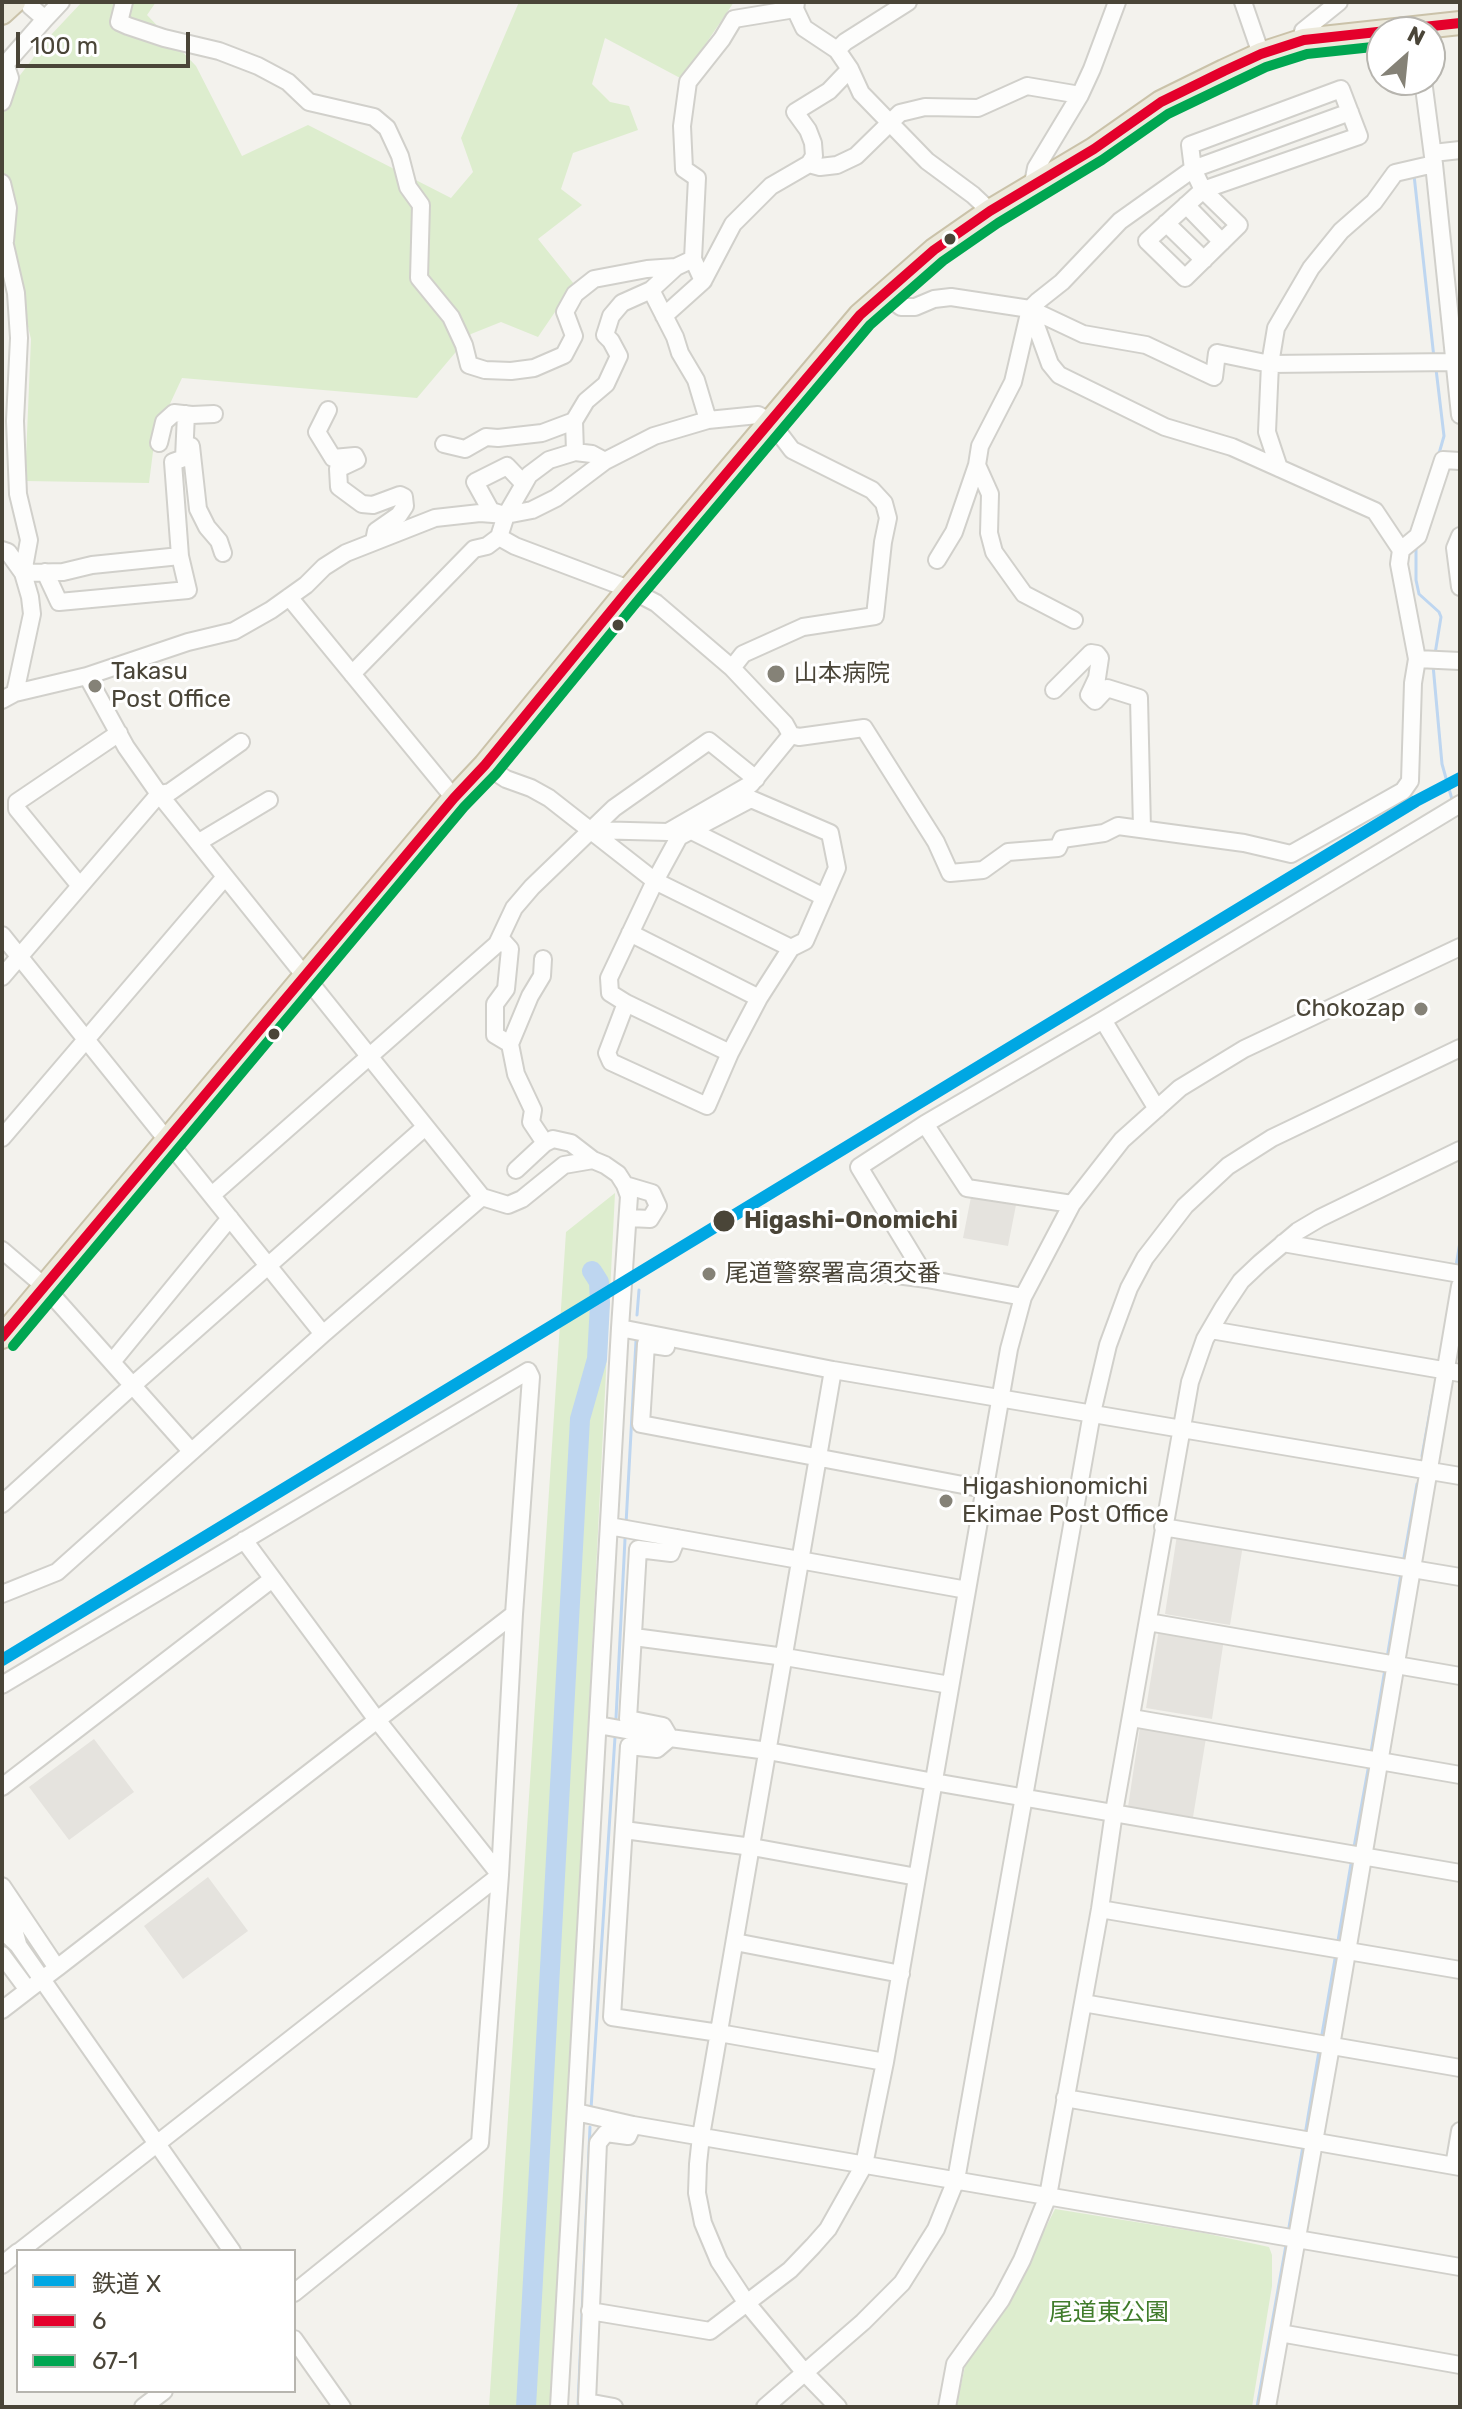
<!DOCTYPE html>
<meta charset="utf-8">
<style>
body{margin:0}
#map{position:relative;width:1462px;height:2409px;overflow:hidden;background:#f3f2ed;font-family:Rubik,"Noto Sans JP",sans-serif}
canvas{display:block}
.frame{position:absolute;inset:0;border:4px solid #4a4538;pointer-events:none}
.legend{position:absolute;left:16px;top:2249px;width:280px;height:144px;box-sizing:border-box;background:#fff;border:2px solid #b7b5af;margin:0;padding:10px 14px;list-style:none;font-size:24px;color:#4a4538}
.legend li{display:flex;align-items:center;gap:16px;height:40px}
.legend b{width:40px;border:2px solid #b7b5af}
.north{position:absolute;left:1366px;top:16px;width:80px;height:80px;box-sizing:border-box;background:#fff;border:2px solid #b7b5af;border-radius:50%;rotate:27deg;font-size:22px;font-weight:700;line-height:32px;text-align:center;color:#4a4538}
.north::after{content:'';display:block;margin:auto;width:28px;height:36px;background:#858277;clip-path:polygon(50% 0,100% 100%,50% 72%,0 100%)}
.scale{position:absolute;left:16px;top:32px;width:174px;height:36px;box-sizing:border-box;border:4px solid #4a4538;border-top:0;padding-left:10px;font-size:24px;line-height:28px;white-space:nowrap;color:#4a4538;-webkit-text-stroke:6px #fff;paint-order:stroke}
</style>
<div id="map">
<canvas width="1462" height="2409"></canvas>
<div class="frame"></div>
<ul class="legend">
<li><b style="height:10px;background:#00a7e3"></b>鉄道 X</li>
<li><b style="height:10px;background:#e4002b"></b>6</li>
<li><b style="height:10px;background:#00a651"></b>67-1</li>
</ul>
<div class="north">N</div>
<div class="scale">100 m</div>
</div>
<script>
const ctx = document.querySelector('canvas').getContext('2d');
ctx.lineJoin = 'round';
function fillPath(path, color) {
  ctx.fillStyle = color;
  ctx.fill(path, 'evenodd');
}
function toPath(rows) {
  const path = new Path2D();
  for (const r of rows) {
    path.moveTo(r[0], r[1]);
    for (let i = 2; i < r.length; i += 2) path.lineTo(r[i], r[i + 1]);
  }
  return path;
}
function stroke(path, color, width, dash) {
  ctx.strokeStyle = color;
  ctx.lineWidth = width;
  ctx.lineCap = dash ? 'butt' : 'round';
  ctx.setLineDash(dash || []);
  ctx.stroke(path);
}
function write(font, color, halo, rows, align = 'center') {
  ctx.font = font + ' Rubik,"Noto Sans JP",sans-serif';
  ctx.lineWidth = 6;
  ctx.setLineDash([]);
  ctx.textBaseline = 'middle';
  ctx.strokeStyle = halo;
  ctx.fillStyle = color;
  for (const [text, x, y, turn = 0] of rows) {
    ctx.save();
    ctx.translate(x, y);
    ctx.rotate((+turn || 0) * Math.PI / 180);
    ctx.textAlign = isNaN(turn) ? turn : align;
    if (halo) ctx.strokeText(text, 0, 0);
    ctx.fillText(text, 0, 0);
    ctx.restore();
  }
}
fillPath(toPath([
 [82,2,156,2,147,15,196,66,242,156,308,125,451,198,473,172,461,138,519,2,734,2,682,79,605,38,592,84,610,102,629,106,638,130,573,153,561,189,582,205,538,239,574,284,538,337,501,322,471,334,417,398,182,378,155,436,149,483,25,481,31,339,2,219,2,99,49,37],
 [615,1193,554,2407,489,2407,566,1232],
 [1055,2209,1204,2233,1269,2247,1272,2255,1272,2286,1252,2407,956,2407,966,2362,1016,2287]
]), '#ddedce');
fillPath(toPath([
 [971,1197,1016,1205,1008,1246,963,1238],
 [1177,1535,1243,1545,1230,1625,1165,1614],
 [1159,1629,1224,1639,1212,1719,1146,1708],
 [1140,1727,1206,1738,1193,1817,1128,1807],
 [94,1739,134,1792,69,1840,29,1787],
 [208,1877,248,1931,183,1979,144,1926]
]), '#e5e3de');
stroke(toPath([
 [1414,175,1434,358],
 [1436,369,1444,436,1438,457],
 [1416,548,1416,580,1419,594,1439,612,1441,617,1435,654],
 [1433,665,1442,764,1453,803],
 [1456,1266,1460,1242],
 [637,1315,639,1290],
 [1422,1456,1433,1395],
 [626,1524,636,1341],
 [1403,1563,1417,1484],
 [1387,1658,1401,1574],
 [616,1718,625,1539],
 [1371,1752,1385,1669],
 [1354,1847,1369,1764],
 [1338,1941,1352,1858],
 [1321,2040,1336,1953],
 [591,2109,615,1737],
 [1305,2135,1319,2051],
 [1288,2233,1303,2146],
 [578,2407,590,2127],
 [1257,2407,1286,2245]
]), '#bed6f0', 3);
stroke(toPath([
 [526,2407,580,1419,597,1359,600,1303,599,1282,592,1271]
]), '#bed6f0', 20);
const minor = toPath([
 [124,2,119,22,128,26,164,38,219,51,258,66,288,82,309,102,374,117,387,128,400,156,408,187,421,205,419,278,451,317,464,345,469,365,485,370,511,371,534,368,564,355,574,336,565,312,575,294,594,279,647,269,676,267,693,259],
 [796,2,795,9,804,28,837,50,850,69,861,93,927,161,973,195,990,211],
 [1243,2,1261,54],
 [45,19,61,2],
 [1304,40,1303,31,1339,2],
 [837,50,845,42,908,2],
 [2,68,45,19,30,6],
 [1423,80,1434,164,1460,415],
 [2,102,10,78,6,66],
 [1433,153,1460,150],
 [809,164,814,156,813,143,808,130,795,112,829,91,850,69],
 [2,183,8,208,5,241],
 [1033,183,1036,168,1080,95,1092,69,1117,2],
 [1203,190,1193,169,1190,145,1341,89,1359,136,1203,190,1147,241,1185,278,1239,225,1203,190],
 [1186,205,1222,242],
 [1166,223,1204,260],
 [2,232,16,293,19,338,15,421,18,494,29,540,23,573,30,597,32,614,15,693],
 [703,281,733,224,771,186,809,164,820,167,837,165,856,156,900,113,925,107,978,108,1027,86,1080,95],
 [651,290,675,337,680,353,696,380,708,420],
 [884,294,901,307,915,307,934,299,951,297,1030,309,1050,364,1059,375,1165,427,1232,447,1375,511,1401,550],
 [1030,309,1083,334,1146,345,1214,377,1217,353,1270,364,1454,362],
 [664,316,703,281,693,259,697,178,684,169,682,126,688,82,722,39,734,19,795,9],
 [328,410,317,432,333,458,355,456,357,460,338,469,339,487,362,504,373,505,400,495,404,497,405,506,399,515,376,531,374,541],
 [159,443,164,422,174,413,192,415,214,414],
 [444,444,465,449,486,437,498,438,542,433,574,421],
 [191,446,198,509,207,527,219,541,223,553],
 [575,452,574,421,586,401,606,384,619,356,611,341,605,335,611,316,622,303,651,290,676,267],
 [977,465,990,494,989,533,994,552,1024,594,1074,620],
 [1279,468,1267,432,1270,364,1276,328,1311,268,1341,231,1374,202,1395,173,1434,164],
 [501,514,491,511,475,482,507,466,524,484],
 [1460,536,1455,548,1460,587],
 [2,550,8,552,23,573,63,572,92,565,180,556],
 [937,560,954,532,977,465,980,446,1013,382,1030,309,1038,301,1062,282,1120,221,1193,169,1350,112],
 [45,572,59,602,188,590,180,556,173,462,184,458,186,414],
 [289,597,454,798],
 [1417,659,1460,661],
 [352,674,474,549,487,546,499,537],
 [87,676,126,747,159,794,482,1197,508,1205,522,1199,564,1165,593,1160,605,1165,618,1174,625,1185,629,1196,620,1328,559,2407],
 [1054,690,1091,653,1097,654,1100,658,1097,678,1089,695,1095,701,1107,688,1139,698,1142,829],
 [2,700,15,693,87,676,188,642,234,631,271,610,306,585,324,567,346,553,435,518,480,513,506,515,532,510,556,498,605,461,654,436,708,420,758,415,770,421,792,450,872,490,884,503,888,518,883,542,875,616,803,627,743,654,732,668],
 [791,735,799,737,864,728,936,842,950,873,983,870,1008,852,1058,848,1062,839,1104,833,1118,826,1244,843,1291,854,1403,791,1410,781,1413,683,1417,659,1399,564,1401,550,1418,536,1443,460,1460,461],
 [485,765,506,779,531,788,549,798,655,881,791,948,805,941,837,868,830,833,751,799,679,837,655,881,609,978,610,993,626,1003,730,1053],
 [591,830,668,832,751,784,791,735,785,724,732,668,656,603,629,589,515,546,499,537,506,515,524,484,529,475,549,460,575,452,592,454,605,461],
 [692,831,824,897],
 [199,842,269,800],
 [80,886,17,809,17,802,119,733],
 [630,933,759,998],
 [2,935,323,1334],
 [500,938,510,949,506,989,495,1004,495,1035,510,1044,516,1074,533,1110,531,1122,545,1143],
 [2,977,159,794,170,792,241,742],
 [626,1003,607,1053,611,1062,707,1106,730,1053,759,998,791,948],
 [1103,1020,1157,1109],
 [510,1044,530,996,542,976,543,959],
 [925,1124,967,1188,1072,1204],
 [2,1138,225,877],
 [516,1170,545,1143,553,1139,571,1143,593,1160],
 [625,1185,652,1193,658,1206,650,1219,629,1218],
 [212,1195,497,944,514,908,532,887,614,808,709,741,756,779],
 [1283,1243,1460,1274],
 [2,1250,44,1286,191,1451],
 [842,1272,874,1272,927,1279,1023,1297],
 [927,1279,859,1167,925,1124,1103,1020,1460,804],
 [620,1328,833,1370,1460,1476],
 [1211,1330,1460,1373],
 [666,1347,646,1344,641,1424,984,1489],
 [112,1362,230,1218],
 [833,1370,701,2136,698,2164,697,2193,703,2223,719,2261,746,2302,805,2373,838,2407],
 [2,1504,132,1386,424,1128],
 [609,1526,967,1590],
 [1163,1527,1460,1577],
 [677,1538,671,1553,638,1549,628,1719,663,1726,670,1738,657,1749,629,1746,612,2017,719,2033,885,2062],
 [2,1594,57,1572,323,1334,482,1197],
 [1148,1622,1460,1676],
 [634,1637,785,1657,950,1685],
 [2,1685,528,1371,531,1377,514,1614,500,1875,480,2143,294,2293],
 [1132,1718,1460,1775],
 [598,1725,670,1738,768,1751,934,1782,1460,1873],
 [2,1787,271,1580],
 [624,1830,752,1847,917,1877],
 [2,1886,57,1968,28,1990,2,1955],
 [1100,1909,1460,1970],
 [2,1910,13,1926,18,1944],
 [2,1930,18,1945,232,2251],
 [735,1942,901,1974],
 [57,1968,514,1614],
 [1083,2003,1460,2068],
 [2,2010,28,1990],
 [1065,2098,1460,2167],
 [576,2112,633,2125,1460,2267],
 [1454,2166,1460,2131],
 [20,2251,500,1875,377,1720,244,1540],
 [2,2265,18,2252],
 [590,2311,710,2331,790,2270,813,2246,828,2229,864,2165,885,2062,1009,1349,1023,1297,1072,1204,1122,1140,1180,1088,1244,1049,1460,947],
 [1280,2333,1460,2365],
 [294,2339,342,2407],
 [143,2407,164,2391],
 [614,2407,587,2402,598,2143,606,2133,628,2136,633,2125],
 [765,2407,863,2322,902,2283,936,2229,956,2180,1092,1413,1108,1345,1129,1288,1145,1258,1185,1206,1228,1166,1272,1138,1460,1048],
 [947,2407,955,2364,1001,2300,1022,2260,1048,2196,1100,1909,1114,1812,1190,1382,1205,1339,1223,1308,1241,1281,1260,1263,1298,1231,1320,1218,1460,1150],
 [1267,2407,1331,2046,1460,1286]
]);
const highway = toPath([
 [2,13,14,2],
 [2,1337,454,798,485,765,629,589,860,315,934,250,990,211,1094,149,1161,102,1224,71,1261,54,1304,40,1460,23]
]);
stroke(minor, '#d1d0cb', 20);
stroke(highway, '#cac2a9', 26);
stroke(minor, '#fdfdfc', 16);
stroke(highway, '#ece9db', 22);
stroke(toPath([
 [2,1337,454,798,485,765,629,589,860,315,934,250,990,211,1094,149,1161,102,1224,71,1261,54,1304,40,1460,23]
]), '#e4002b', 10);
stroke(toPath([
 [13,1346,464,807,496,774,640,598,870,325,943,261,998,223,1102,160,1168,114,1266,67,1307,54,1382,46]
]), '#00a651', 10);
stroke(toPath([
 [2,1660,1416,801,1460,778]
]), '#00a7e3', 12);
for (const [x, y, r, color] of [
 [950,239,7,"#4a4538"],
 [618,625,7,"#4a4538"],
 [776,674,10,"#858277"],
 [95,686,8,"#858277"],
 [1421,1009,8,"#858277"],
 [274,1034,7,"#4a4538"],
 [724,1221,12,"#4a4538"],
 [709,1274,8,"#858277"],
 [946,1501,8,"#858277"]
]) {
  const dot = new Path2D();
  dot.arc(x, y, r, 0, 2 * Math.PI);
  ctx.fillStyle = color;
  ctx.fill(dot);
  stroke(dot, '#fff', 3);
}
write('24px', '#4a4538', '#fff', [
 ["Takasu",111,672],
 ["Post Office",111,700],
 ["山本病院",794,674],
 ["Chokozap",1405,1009,"right"],
 ["尾道警察署高須交番",725,1274],
 ["Higashionomichi",962,1487],
 ["Ekimae Post Office",962,1515]
], 'left');
write('bold 24px', '#4a4538', '#fff', [
 ["Higashi-Onomichi",744,1221]
], 'left');
write('24px', '#407c2b', '#fff', [
 ["尾道東公園",1109,2313]
]);
</script>
